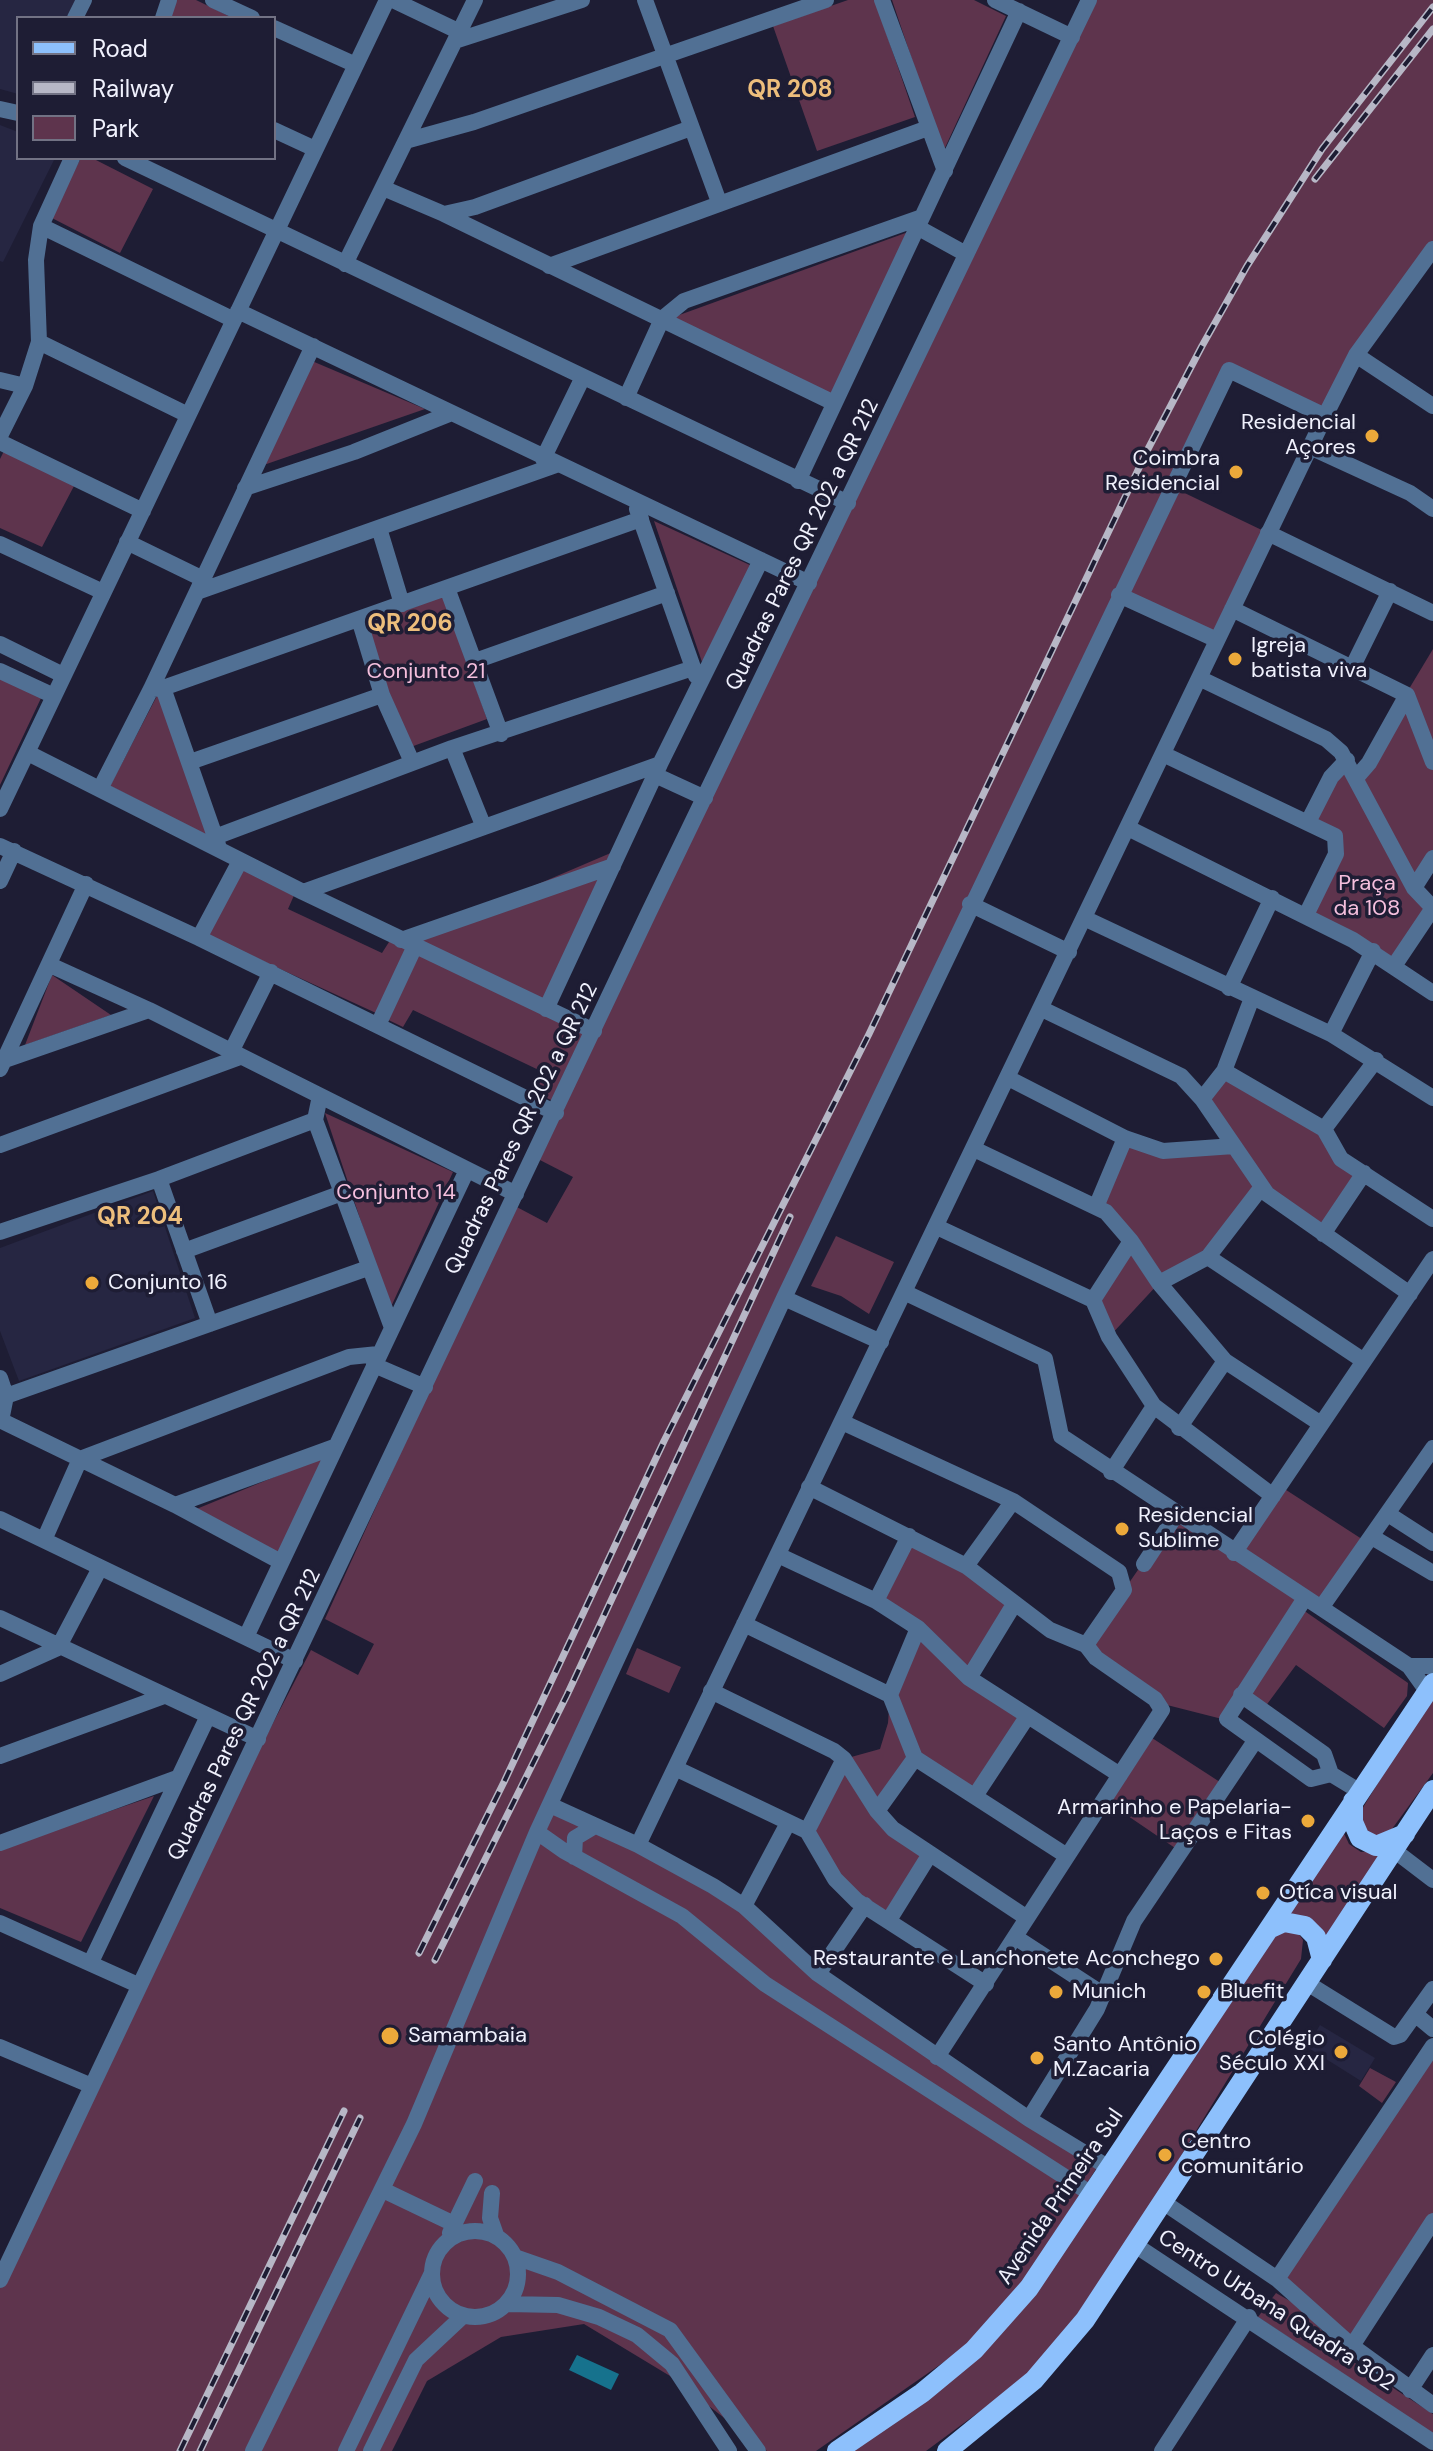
<!DOCTYPE html>
<meta charset="utf-8">
<style>
body{margin:0}
#map{position:relative;width:1433px;height:2451px;overflow:hidden;background:#1e1d34;font-family:"DM Sans",sans-serif}
canvas{display:block}
.legend{position:absolute;left:16px;top:16px;width:260px;height:144px;box-sizing:border-box;background:#1e1d34;border:2px solid #727284;margin:0;padding:10px 14px;list-style:none;font-size:24px;color:#f0f1fd}
.legend li{display:flex;align-items:center;gap:16px;height:40px}
.legend b{width:40px;border:2px solid #727284}
</style>
<div id="map">
<canvas width="1433" height="2451"></canvas>
<ul class="legend">
<li><b style="height:10px;background:#8dc0fc"></b>Road</li>
<li><b style="height:10px;background:#b7b7c6"></b>Railway</li>
<li><b style="height:22px;background:#5e344d"></b>Park</li>
</ul>
</div>
<script>
const ctx = document.querySelector('canvas').getContext('2d');
ctx.lineJoin = 'round';
function fillPath(path, color) {
  ctx.fillStyle = color;
  ctx.fill(path, 'evenodd');
}
function toPath(rows) {
  const path = new Path2D();
  for (const r of rows) {
    if (r.length === 3) {
      path.moveTo(r[0] + r[2], r[1]);
      path.arc(r[0], r[1], r[2], 0, 2 * Math.PI);
      continue;
    }
    path.moveTo(r[0], r[1]);
    for (let i = 2; i < r.length; i += 2) path.lineTo(r[i], r[i + 1]);
  }
  return path;
}
function stroke(path, color, width, dash) {
  ctx.strokeStyle = color;
  ctx.lineWidth = width;
  ctx.lineCap = dash ? 'butt' : 'round';
  ctx.setLineDash(dash || []);
  ctx.stroke(path);
}
function write(font, color, halo, rows, align = 'center') {
  ctx.font = font + ' "DM Sans",sans-serif';
  ctx.lineWidth = 7;
  ctx.setLineDash([]);
  ctx.textBaseline = 'middle';
  ctx.strokeStyle = halo;
  ctx.fillStyle = color;
  for (const [text, x, y, turn = 0] of rows) {
    ctx.save();
    ctx.translate(x, y);
    ctx.rotate((+turn || 0) * Math.PI / 180);
    ctx.textAlign = isNaN(turn) ? turn : align;
    if (halo) ctx.strokeText(text, 0, 0);
    ctx.fillText(text, 0, 0);
    ctx.restore();
  }
}
fillPath(toPath([
 [0,0,76,0,68,18,18,18,18,94,0,89],
 [0,125,18,132,18,158,55,158,3,262,0,261],
 [153,1191,195,1318,19,1381,0,1331,0,1248],
 [1320,2025,1375,2058,1361,2081,1307,2047]
]), '#262642');
fillPath(toPath([
 [175,0,196,0,233,18,168,18],
 [848,0,875,0,915,117,817,151,773,26],
 [892,0,974,0,1006,16,943,152],
 [1094,0,1433,0,1433,249,1325,416,1229,370,1170,486,1268,533,1217,640,1119,595,550,1805,688,1871,775,1937,1098,2166,1023,2282,977,2339,816,2451,767,2451,670,2376,584,2324,501,2337,427,2381,392,2451,0,2451,0,2273,127,2004,311,1650,358,1675,374,1644,325,1619,513,1205,547,1223,573,1177,536,1158],
 [81,158,92,158,153,189,120,253,50,217],
 [911,231,834,396,671,318],
 [312,361,425,409,258,467],
 [4,451,74,486,42,547,0,528,0,459],
 [654,521,752,566,703,665],
 [444,596,487,719,408,748,365,625],
 [1433,649,1433,858,1414,888,1433,908,1394,966,1306,915,1337,850,1308,822,1347,760,1356,777],
 [0,678,42,696,0,785],
 [158,694,212,838,110,786],
 [613,852,543,999,589,1026,553,1101,535,1092,545,1073,413,1010,403,1027,378,1015,412,938],
 [244,857,299,884,288,909,382,953,389,942,411,939,376,1013,204,934],
 [52,975,111,1015,25,1045],
 [1224,1071,1324,1129,1364,1173,1323,1234,1262,1188,1208,1257,1159,1283,1109,1337,1093,1300,1131,1241,1096,1207,1125,1138,1163,1151,1234,1146,1202,1099],
 [325,1113,453,1172,390,1309],
 [836,1236,894,1262,869,1314,841,1296,811,1286],
 [323,1457,279,1558,194,1510],
 [1280,1486,1368,1543,1321,1608,1306,1598,1226,1720,1167,1705,1086,1645,1176,1515,1234,1553],
 [909,1536,1013,1606,969,1678,1027,1717,975,1796,915,1758,876,1810,930,1854,889,1920,857,1901,807,1831,844,1759,880,1749,888,1723,890,1695,917,1629,876,1601],
 [1302,1612,1306,1612,1408,1683,1407,1696,1384,1728,1296,1665,1265,1707,1244,1694],
 [637,1648,681,1667,669,1693,626,1674],
 [1433,1693,1433,1773,1389,1833,1367,1837,1359,1814],
 [1149,1736,1223,1784,1178,1850,1103,1799],
 [154,1796,81,1942,0,1908,0,1849],
 [1341,1827,1349,1844,1361,1852,1387,1850,1324,1939,1283,1917],
 [1279,1930,1296,1930,1303,1940,1301,1959,1157,2195,1072,2322,1021,2381,926,2451,849,2451,986,2345],
 [1433,2039,1433,2221,1352,2346,1275,2281],
 [1370,2068,1396,2082,1382,2103,1359,2086],
 [1276,2293,1297,2305,1352,2361,1433,2414,1433,2434,1258,2317]
]), '#5e344d');
fillPath(toPath([
 [577,2355,619,2374,611,2390,569,2370]
]), '#16728d');
stroke(toPath([
 [213,0,252,18],
 [393,0,460,32],
 [645,0,719,202],
 [882,0,945,171],
 [995,0,1072,37],
 [75,18,84,0],
 [163,18,169,0],
 [274,28,356,65],
 [455,41,582,0],
 [0,109,18,113],
 [274,130,315,149],
 [409,140,474,122,826,0],
 [125,158,848,503],
 [383,188,444,214,834,403],
 [444,214,475,207,691,128],
 [41,226,234,320],
 [917,227,966,254],
 [345,264,475,0],
 [549,266,928,128],
 [238,311,809,583],
 [39,342,188,415],
 [1356,355,1433,406],
 [0,380,25,386],
 [626,398,662,319,684,301,922,217],
 [0,436,25,386,39,342,36,260,41,226,72,158],
 [0,442,143,511],
 [1312,448,1410,493,1433,509],
 [543,459,583,377],
 [798,481,1019,11],
 [245,488,354,452,449,414],
 [637,509,696,676],
 [379,528,402,604],
 [1268,533,1433,613],
 [127,542,203,579],
 [0,544,103,592],
 [447,588,501,734],
 [197,592,556,465],
 [1119,595,1217,640],
 [1232,609,1407,695,1433,762],
 [359,619,382,695,412,762],
 [0,644,63,675],
 [475,661,667,593],
 [1352,668,1390,591],
 [0,671,54,696],
 [1199,678,1326,739,1341,752,1414,888,1433,908,1394,966],
 [163,688,641,519],
 [153,689,163,688,218,845],
 [452,748,483,825],
 [28,753,303,892,594,1031],
 [1163,754,1335,836,1336,854,1306,915],
 [190,762,382,695],
 [655,775,705,798],
 [1356,778,1369,763,1407,695],
 [100,789,151,689,313,346],
 [0,809,387,0],
 [1308,822,1331,777,1347,760],
 [1128,828,1353,940,1433,993],
 [215,837,452,748,693,668],
 [0,846,199,938,556,1113],
 [0,881,14,851],
 [1414,888,1433,858],
 [303,892,660,764],
 [970,904,1069,952],
 [1084,918,1331,1034,1433,1098],
 [199,938,240,861],
 [401,940,613,866],
 [50,965,149,1010,516,1194],
 [1229,988,1272,898],
 [546,1009,660,764,761,560],
 [1042,1009,1181,1076,1202,1099,1267,1194,1410,1294],
 [378,1025,415,946],
 [1331,1034,1373,951],
 [231,1052,271,972],
 [5,1060,149,1010],
 [0,1069,86,884],
 [1224,1071,1324,1129,1376,1060],
 [1008,1078,1125,1138,1163,1151,1234,1146],
 [320,1096,315,1120,391,1325],
 [1202,1099,1224,1071,1252,998],
 [1324,1129,1341,1159,1433,1219],
 [0,1145,240,1057],
 [974,1149,1106,1212,1131,1241,1159,1283,1225,1361,1321,1424],
 [159,1179,210,1324],
 [1096,1207,1125,1138],
 [937,1227,1093,1300,1109,1337,1154,1406,1273,1496],
 [0,1232,159,1179,315,1120],
 [1323,1234,1364,1173],
 [184,1251,342,1193],
 [1208,1257,1261,1188],
 [1159,1283,1208,1257,1364,1361],
 [906,1293,1045,1359,1061,1436,1409,1666,1427,1691],
 [784,1298,881,1342],
 [1093,1300,1131,1241],
 [374,1365,425,1387],
 [0,1378,6,1396],
 [0,1420,175,1505,334,1447],
 [1,1421,6,1396,368,1268],
 [842,1422,1013,1501,1119,1572,1124,1590,1086,1645],
 [1179,1428,1225,1361],
 [1111,1472,1154,1406],
 [809,1487,966,1566,1050,1630,1086,1645,1096,1658,1155,1699,1162,1710,937,2057],
 [175,1505,281,1562],
 [1388,1514,1433,1543],
 [0,1519,295,1661],
 [1372,1537,1433,1573],
 [44,1540,80,1459,349,1357,378,1354],
 [1234,1553,1433,1259],
 [778,1555,876,1601,918,1628,969,1678,1120,1775],
 [1144,1564,1176,1515],
 [966,1566,1013,1501],
 [1305,1598,1227,1719,1311,1779,1331,1774],
 [876,1601,909,1536],
 [1321,1608,1433,1448],
 [0,1618,258,1739],
 [744,1624,890,1695,915,1758,1067,1856],
 [246,1637,467,1170],
 [1409,1666,1433,1666],
 [0,1674,58,1648,100,1568],
 [969,1678,1013,1606],
 [711,1691,834,1751,844,1759,877,1811,893,1829,1027,1918],
 [890,1695,918,1628],
 [1241,1695,1324,1754,1331,1774],
 [0,1756,164,1696],
 [675,1768,807,1831,835,1879,857,1901,986,1984],
 [1331,1774,1359,1791],
 [975,1796,1027,1717],
 [550,1805,638,1845,713,1886,744,1906,818,1974,1029,2119,1111,2169],
 [877,1811,915,1758],
 [807,1831,844,1759],
 [537,1832,564,1851,682,1916,765,1984,1093,2195],
 [0,1843,177,1778],
 [638,1845,1325,416,1356,355,1433,249],
 [1395,1851,1433,1880],
 [574,1857,575,1838,595,1826],
 [744,1906,788,1823],
 [889,1920,930,1854],
 [0,1923,138,1985],
 [1015,1937,1104,1995],
 [91,1962,208,1716],
 [818,1974,865,1905],
 [1307,1983,1394,2037,1400,2035,1433,1989],
 [1415,2014,1433,2029],
 [0,2047,92,2086],
 [1029,2119,1097,2009,1134,1921,1255,1741],
 [383,2190,454,2224],
 [492,2193,490,2218,496,2235],
 [1163,2202,1277,2279,1352,2346,1433,2405],
 [475,2274,43],
 [450,2233,475,2181],
 [1135,2245,1433,2442],
 [515,2257,558,2272,670,2330,758,2451],
 [1277,2279,1433,2046],
 [0,2280,648,914,1089,0],
 [507,2304,558,2305,599,2317,637,2335,672,2364,729,2451],
 [1352,2346,1433,2221],
 [1410,2390,1433,2355],
 [253,2451,414,2124,537,1832,784,1298,1229,370,1325,416],
 [346,2451,432,2273],
 [371,2451,416,2360,463,2316],
 [1162,2451,1249,2317]
]), '#517094', 16);
stroke(toPath([
 [1353,1801,1353,1822,1360,1838,1376,1846,1405,1834],
 [1271,1928,1284,1922,1305,1926,1316,1937,1322,1960],
 [837,2451,922,2393,974,2350,1029,2288,1433,1683],
 [947,2451,1034,2380,1085,2320,1433,1790]
]), '#8dc0fc', 20);
const rail = toPath([
 [1315,179,1433,29],
 [419,1953,504,1782,664,1441,869,1034,1148,449,1202,346,1247,266,1322,149,1433,7],
 [435,1960,567,1695,790,1217],
 [180,2451,344,2111],
 [200,2451,360,2118]
]);
stroke(rail, '#b7b7c6', 7);
stroke(rail, '#1e1d34', 4, [12]);
for (const [x, y, r, color] of [
 [1372,436,8,"#eca93a"],
 [1236,472,8,"#eca93a"],
 [1235,659,8,"#eca93a"],
 [92,1283,8,"#eca93a"],
 [1122,1529,8,"#eca93a"],
 [1308,1821,8,"#eca93a"],
 [1263,1893,8,"#eca93a"],
 [1216,1959,8,"#eca93a"],
 [1056,1992,8,"#eca93a"],
 [1204,1992,8,"#eca93a"],
 [390,2036,10,"#eca93a"],
 [1341,2052,8,"#eca93a"],
 [1037,2058,8,"#eca93a"],
 [1165,2155,8,"#eca93a"]
]) {
  const dot = new Path2D();
  dot.arc(x, y, r, 0, 2 * Math.PI);
  ctx.fillStyle = color;
  ctx.fill(dot);
  stroke(dot, '#1e1d34', 3);
}
write('22px', '#f0f1fd', '#1e1d34', [
 ["Residencial",1356,423,"right"],
 ["Açores",1356,448,"right"],
 ["Coimbra",1220,459,"right"],
 ["Residencial",1220,484,"right"],
 ["Igreja",1251,646],
 ["batista viva",1251,671],
 ["Conjunto 16",108,1283],
 ["Residencial",1138,1516],
 ["Sublime",1138,1541],
 ["Armarinho e Papelaria-",1292,1808,"right"],
 ["Laços e Fitas",1292,1833,"right"],
 ["Otíca visual",1279,1893],
 ["Restaurante e Lanchonete Aconchego",1200,1959,"right"],
 ["Munich",1072,1992],
 ["Bluefit",1220,1992],
 ["Samambaia",408,2036],
 ["Colégio",1325,2039,"right"],
 ["Século XXI",1325,2064,"right"],
 ["Santo Antônio",1053,2045],
 ["M.Zacaria",1053,2070],
 ["Centro",1181,2142],
 ["comunitário",1181,2167]
], 'left');
write('22px', '#f0f1fd', '#1e1d34', [
 ["Quadras Pares QR 202 a QR 212",803,545,-64],
 ["Quadras Pares QR 202 a QR 212",522,1129,-64],
 ["Quadras Pares QR 202 a QR 212",245,1715,-64],
 ["Avenida Primeira Sul",1061,2197,-56],
 ["Centro Urbana Quadra 302",1276,2311,33]
]);
write('22px', '#f5bfdd', '#1e1d34', [
 ["Conjunto 21",426,672],
 ["Praça",1367,884],
 ["da 108",1367,909],
 ["Conjunto 14",396,1193]
]);
write('bold 24px', '#edbe7c', '#1e1d34', [
 ["QR 208",790,91],
 ["QR 206",410,625],
 ["QR 204",140,1218]
]);
</script>
